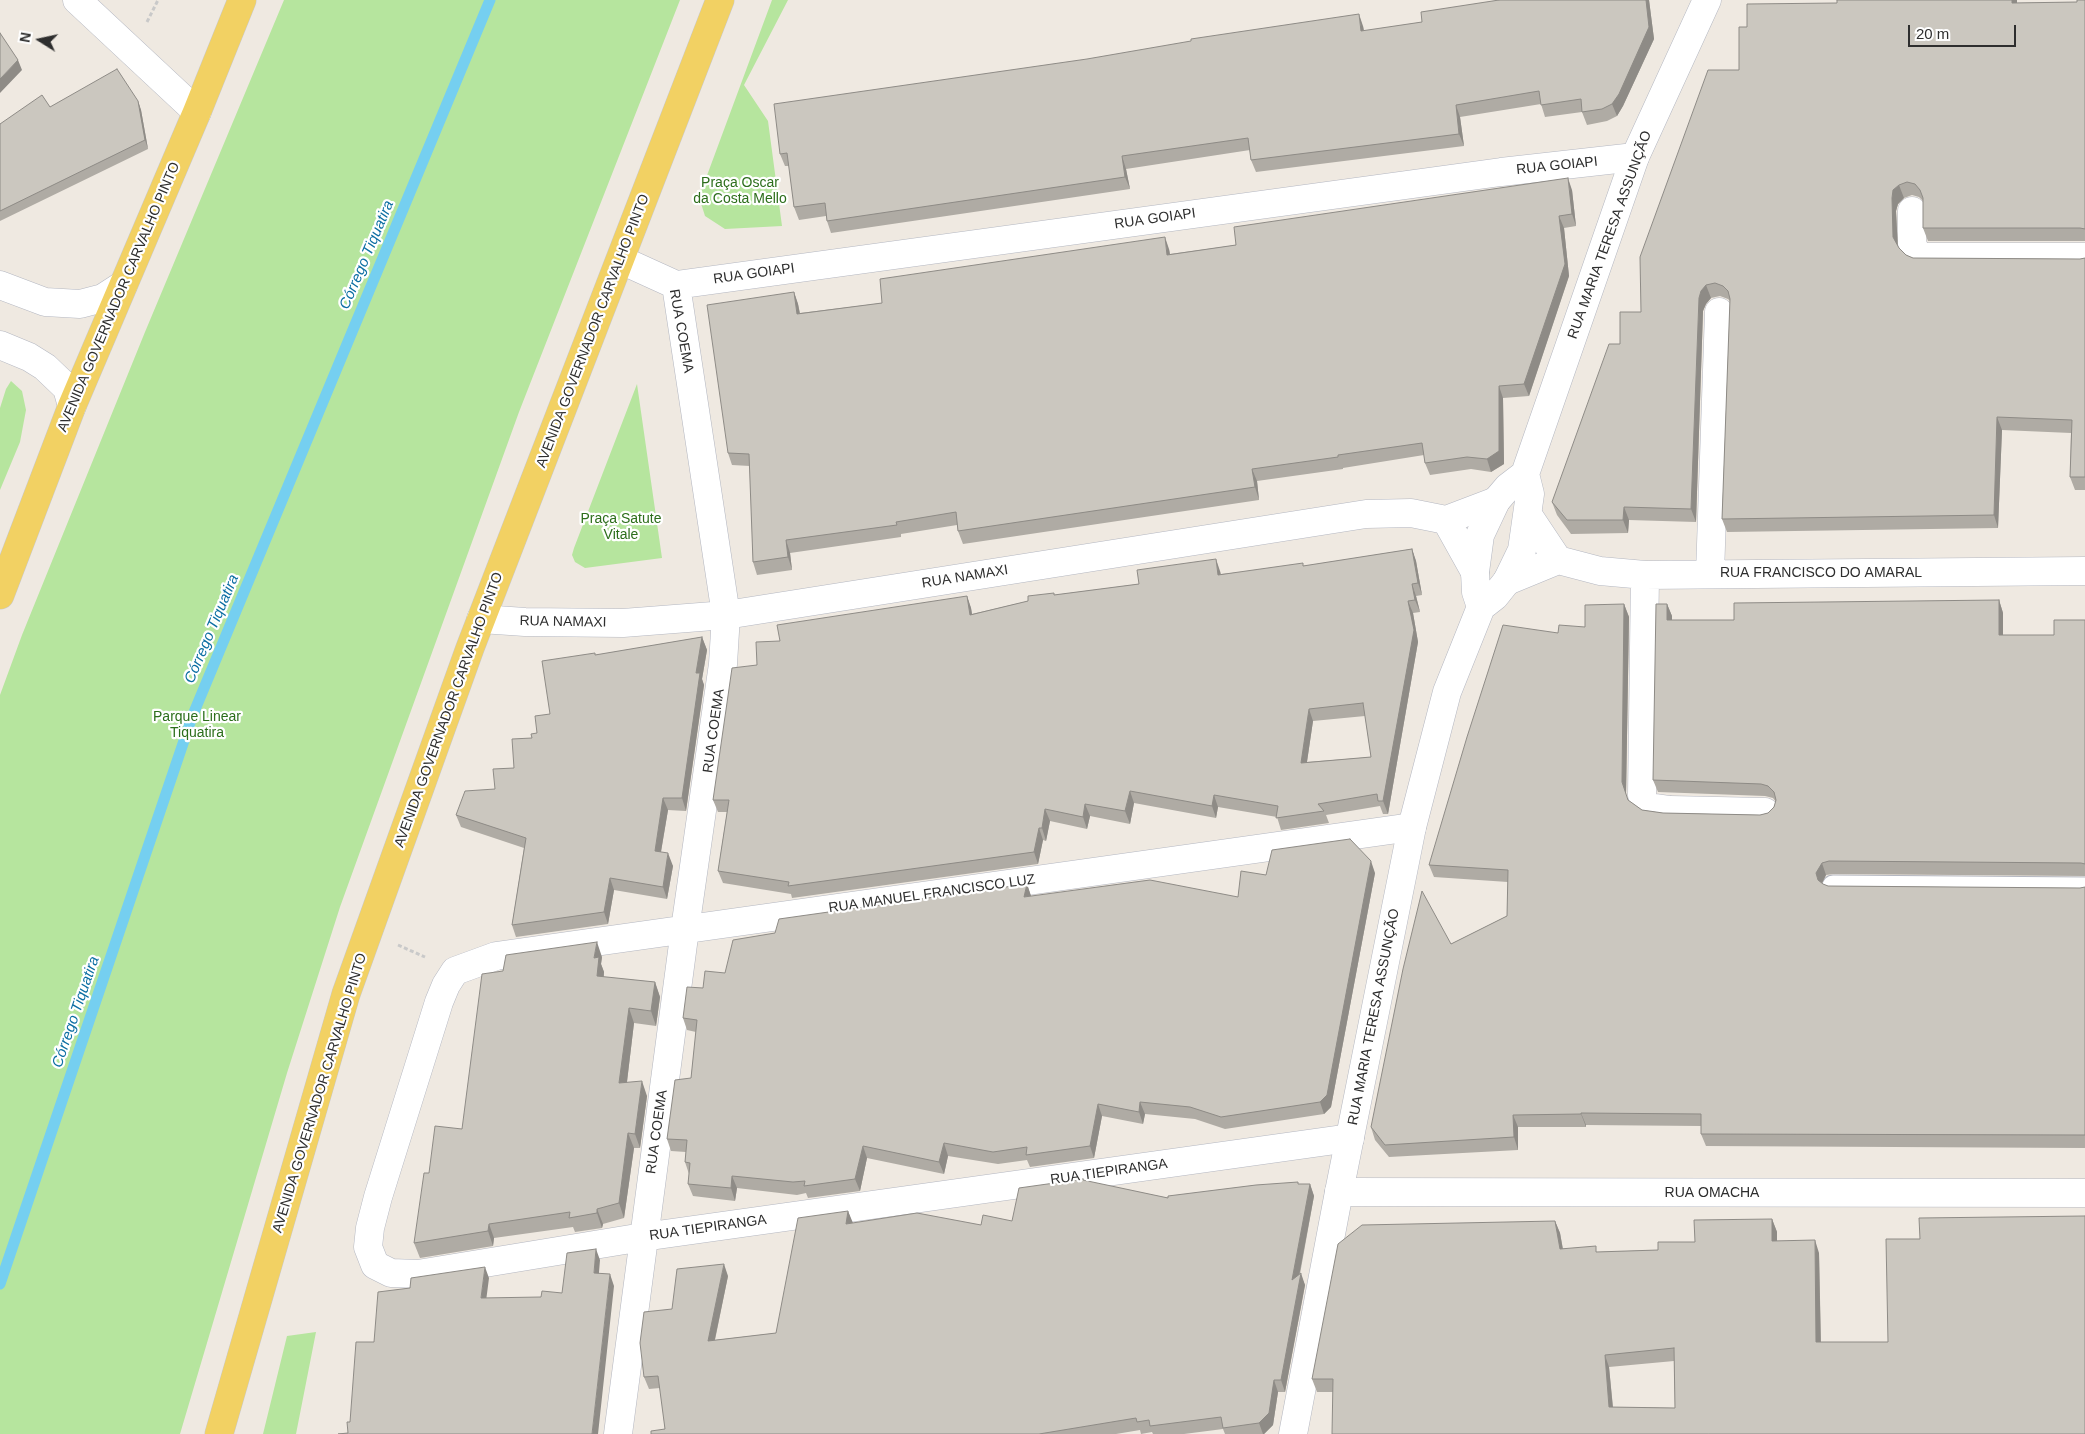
<!DOCTYPE html>
<meta charset="utf-8">
<style>
body{margin:0}
#map{position:relative;width:2085px;height:1434px;overflow:hidden;background:#efe9e1;font-family:Arial,sans-serif}
canvas{display:block}
.north{position:absolute;left:15px;top:15px;width:50px;height:50px;-webkit-text-stroke:4px #fff;paint-order:stroke;rotate:280deg;font-size:14px;font-weight:700;line-height:20px;text-align:center;color:#2e2e2e}
.north::after{content:'';display:block;margin:auto;width:18px;height:22px;background:#2e2e2e;clip-path:polygon(50% 0,100% 100%,50% 72%,0 100%)}
.scale{position:absolute;left:1908px;top:25px;width:108px;height:22px;box-sizing:border-box;border:2px solid #2e2e2e;border-top:0;padding-left:6px;font-size:15px;line-height:18px;white-space:nowrap;color:#2e2e2e;-webkit-text-stroke:4px #fff;paint-order:stroke}
</style>
<div id="map">
<canvas width="2085" height="1434"></canvas>
<div class="north">N</div>
<div class="scale">20 m</div>
</div>
<script>
const ctx = document.querySelector('canvas').getContext('2d');
ctx.lineJoin = 'round';
function fillPath(path, color) {
  ctx.fillStyle = color;
  ctx.fill(path, 'evenodd');
}
function toPath(rows) {
  const path = new Path2D();
  for (const r of rows) {
    path.moveTo(r[0], r[1]);
    for (let i = 2; i < r.length; i += 2) path.lineTo(r[i], r[i + 1]);
  }
  return path;
}
function stroke(path, color, width, dash) {
  ctx.strokeStyle = color;
  ctx.lineWidth = width;
  ctx.lineCap = dash ? 'butt' : 'round';
  ctx.setLineDash(dash || []);
  ctx.stroke(path);
}
function write(font, color, halo, rows, align = 'center') {
  ctx.font = font + ' Arial,sans-serif';
  ctx.lineWidth = 4.5;
  ctx.setLineDash([]);
  ctx.textBaseline = 'middle';
  ctx.strokeStyle = halo;
  ctx.fillStyle = color;
  for (const [text, x, y, turn = 0] of rows) {
    ctx.save();
    ctx.translate(x, y);
    ctx.rotate((+turn || 0) * Math.PI / 180);
    ctx.textAlign = isNaN(turn) ? turn : align;
    if (halo) ctx.strokeText(text, 0, 0);
    ctx.fillText(text, 0, 0);
    ctx.restore();
  }
}
fillPath(toPath([
 [284,0,680,0,519,412,340,907,287,1073,180,1434,0,1434,0,695,22,635,145,332],
 [772,0,788,0,744,85,768,121,782,226,725,229,705,216,699,197],
 [11,381,22,391,26,410,20,442,0,490,0,408,6,389],
 [637,384,662,558,585,568,575,562,572,555,574,548],
 [316,1332,296,1434,263,1434,287,1336]
]), '#b6e59e');
stroke(toPath([
 [0,1284,192,717,490,0]
]), '#75cff0', 11);
const service = toPath([
 [1833,886,2085,888]
]);
const minor = toPath([
 [77,0,197,112],
 [1912,211,1912,244,1917,254,1924,257,2085,257],
 [0,285,45,302,80,304,103,298,123,285],
 [676,285,1501,172,1635,157],
 [0,345,29,357,45,367,67,388,72,406],
 [1528,515,1558,560],
 [1446,520,1475,572],
 [1710,574,1719,312],
 [1645,575,1642,795,1644,802,1649,807,1670,810,1765,812],
 [1507,581,1558,560,1600,571,1645,575,2085,571],
 [481,619,525,622,623,623,726,615,1366,514,1411,513,1446,520,1496,501],
 [1350,1138,643,1237,418,1274,391,1273,375,1265,368,1247,370,1228,378,1197,439,1002,446,985,455,971,496,956,1412,827],
 [1339,1192,2085,1193],
 [618,1434,685,929,723,664,726,615,676,285,621,260]
]);
const tertiary = toPath([
 [1481,607,1476,592,1475,572,1480,535,1496,501,1508,487,1525,474,1635,157,1707,0],
 [1293,1434,1339,1192,1412,827,1447,692,1481,607,1495,596,1507,581,1522,550,1530,494,1525,474]
]);
const primary = toPath([
 [0,595,72,406,197,112,242,0],
 [219,1434,346,994,470,648,720,0]
]);
stroke(service, '#b4b7c1', 23);
stroke(minor, '#b4b7c1', 29);
stroke(tertiary, '#b4b7c1', 29);
stroke(primary, '#c9c9c9', 29);
stroke(toPath([
 [147,22,158,0],
 [398,945,425,957]
]), '#c9c9c9', 3, [4, 2.5]);
stroke(service, '#fff', 21);
stroke(minor, '#fff', 28);
stroke(tertiary, '#fff', 28);
stroke(primary, '#f2d163', 28);
fillPath(toPath([
 [1499,0,1649,0,1654,39,1623,106,1617,116,1607,121,1587,125,1582,112,1545,117,1541,104,1460,117,1464,146,1256,172,1251,160,1250,150,1126,169,1130,189,831,233,827,221,826,216,799,220,794,207,789,166,785,166,780,154,1363,26,1364,31,1422,22],
 [2085,0,2085,241,1928,241,1923,228,1923,201,1919,197,1912,195,1904,198,1898,204,1896,211,1898,247,1906,255,1913,258,2080,259,2085,258,2085,490,2075,490,2070,477,2071,433,2002,430,1998,528,1727,532,1722,519,1730,301,1728,299,1720,296,1711,298,1706,304,1703,311,1696,522,1629,520,1628,533,1571,534,1557,515,1552,502,1620,344,1641,312,1739,70,1747,27,2017,3,2077,2],
 [138,101,141,110,148,149,0,221,0,124,50,107],
 [1572,190,1576,226,1564,228,1569,276,1529,396,1503,398,1504,464,1491,472,1471,469,1430,475,1425,463,1424,455,1343,468,1343,469,1257,481,1259,500,963,544,958,531,957,525,901,534,901,537,790,553,792,570,757,575,753,562,750,466,732,465,728,453,794,292,798,304,800,313,882,303,1169,249,1170,254,1236,245],
 [1412,549,1416,561,1422,595,1416,596,1420,612,1413,613,1418,642,1388,814,1383,814,1380,806,1326,815,1329,823,1281,830,1277,817,1218,807,1216,818,1134,803,1130,824,1090,816,1087,829,1050,821,1046,841,1043,840,1038,864,792,898,791,894,723,883,718,871,727,812,718,812,713,800,757,665,780,641,967,596,971,608,972,614,1054,595,1139,584,1220,571,1221,574,1304,566],
 [1365,716,1371,757,1307,762,1313,721],
 [1999,600,2003,613,2003,635,2054,635,2085,620,2085,876,1833,874,1826,875,1822,884,1828,886,2080,888,2085,887,2085,1148,1706,1146,1701,1134,1701,1126,1586,1125,1586,1127,1518,1127,1518,1150,1389,1157,1375,1140,1371,1127,1451,944,1507,916,1508,882,1434,877,1429,865,1558,633,1585,627,1624,604,1629,617,1626,795,1628,800,1642,810,1663,813,1760,815,1768,813,1774,807,1776,802,1773,798,1765,796,1658,792,1653,780,1667,604,1672,616,1672,620,1734,620],
 [702,637,707,650,702,679,704,685,686,811,668,810,661,852,673,866,667,899,614,890,608,924,516,937,512,925,524,848,461,827,456,815,495,789,514,768,532,738,537,733,550,714,596,655],
 [1375,873,1331,1107,1324,1114,1225,1129,1195,1119,1145,1114,1143,1124,1102,1116,1094,1158,1030,1167,1027,1160,998,1164,948,1156,944,1174,867,1158,860,1191,808,1198,806,1193,797,1195,737,1188,735,1201,693,1196,688,1184,689,1174,685,1162,686,1152,671,1151,667,1139,691,1078,696,1032,687,1030,683,1018,703,988,725,973,775,933,1027,884,1031,896,1238,897,1266,875],
 [602,957,601,964,604,972,604,977,655,982,660,997,656,1026,634,1023,627,1082,647,1096,640,1148,634,1148,624,1218,603,1224,602,1228,575,1232,573,1227,494,1238,493,1246,420,1258,414,1243,429,1173,462,1129],
 [1083,1179,1084,1181,1168,1198,1310,1184,1314,1196,1300,1274,1305,1285,1285,1392,1278,1392,1273,1425,1264,1434,1225,1434,1223,1429,1184,1434,1153,1434,1152,1432,1141,1434,1140,1430,1116,1434,651,1434,665,1429,660,1388,649,1389,644,1377,672,1309,728,1276,715,1340,776,1333,848,1211,852,1223,981,1225,1012,1221],
 [1772,1219,1777,1232,1777,1241,1819,1253,1821,1342,2085,1434,1333,1392,1317,1392,1312,1379,1555,1221,1560,1233,1563,1249,1598,1252,1658,1250,1695,1242],
 [1674,1361,1675,1408,1613,1407,1609,1367]
]), '#afaba4');
fillPath(toPath([
 [1646,0,1649,0,1654,39,1623,106,1617,116,1612,104],
 [2012,0,2017,0,2017,16,2012,3],
 [1359,14,1363,26,1366,43,1361,31],
 [18,60,22,70,0,93,0,79],
 [138,101,141,110,148,149,145,140],
 [1456,105,1460,117,1464,146,1459,134],
 [1122,156,1126,169,1130,189,1125,177],
 [1568,178,1572,190,1576,226,1572,214],
 [1899,185,1904,198,1898,204,1896,211,1898,251,1893,237,1892,198,1893,190],
 [1559,216,1564,228,1569,276,1529,396,1524,384],
 [1165,237,1169,249,1172,267,1167,255],
 [1706,285,1711,298,1706,304,1703,311,1696,522,1691,509,1699,298,1701,291],
 [794,292,798,304,802,326,797,314],
 [1499,386,1503,398,1504,464,1491,472,1487,459],
 [1997,417,2002,430,1998,528,1994,515],
 [1252,469,1257,481,1259,500,1255,487],
 [1624,507,1629,520,1628,533,1623,520],
 [786,540,790,553,792,570,788,557],
 [1412,549,1416,561,1422,595,1418,583],
 [1216,559,1220,571,1222,587,1218,575],
 [1412,584,1416,596,1420,612,1415,600],
 [967,596,971,608,974,627,970,615],
 [1999,600,2003,613,2003,647,1999,635],
 [1408,601,1413,613,1418,642,1388,814,1383,801],
 [1624,604,1629,617,1626,795,1622,782],
 [1667,604,1672,616,1672,632,1667,620],
 [702,637,707,650,702,679,704,685,686,811,682,798,696,673],
 [1309,709,1313,721,1305,775,1301,763],
 [1130,791,1134,803,1130,824,1125,811],
 [1214,795,1218,807,1216,818,1212,806],
 [663,798,668,810,659,863,655,851],
 [1085,804,1090,816,1087,829,1083,817],
 [1045,809,1050,821,1046,841,1042,828],
 [1039,828,1043,840,1038,864,1034,852],
 [668,853,673,866,667,899,663,887],
 [1371,861,1375,873,1331,1107,1324,1114,1320,1102],
 [1822,863,1826,875,1821,885,1818,880,1816,873],
 [610,878,614,890,608,924,604,912],
 [1027,884,1031,896,1024,897],
 [597,942,602,957,601,964,604,972,602,991,597,976,594,958],
 [655,982,660,997,656,1026,651,1011],
 [629,1008,634,1023,625,1098,619,1083],
 [642,1081,647,1096,640,1148,635,1134],
 [1140,1102,1145,1114,1143,1124,1139,1112],
 [1098,1104,1102,1116,1094,1158,1090,1146],
 [1581,1113,1586,1125,1586,1127,1581,1114],
 [1513,1115,1518,1127,1518,1150,1514,1137],
 [628,1133,634,1148,624,1218,619,1203],
 [944,1143,948,1156,944,1174,939,1162],
 [863,1146,867,1158,860,1191,855,1179],
 [732,1176,737,1188,735,1201,731,1188],
 [1310,1184,1314,1196,1296,1292,1292,1280],
 [597,1209,603,1224,602,1228,597,1213],
 [848,1211,853,1223,846,1224],
 [1772,1219,1777,1232,1777,1254,1772,1241],
 [1555,1221,1560,1233,1565,1262,1560,1249],
 [489,1224,494,1238,493,1246,488,1231],
 [1815,1240,1819,1253,1821,1355,1816,1342],
 [596,1249,600,1260,598,1284,594,1273],
 [724,1264,728,1276,712,1353,708,1341],
 [485,1267,489,1278,485,1309,481,1298],
 [1301,1273,1305,1285,1285,1392,1281,1380],
 [610,1274,614,1286,598,1434,592,1434],
 [1605,1355,1609,1367,1614,1420,1609,1407],
 [1274,1380,1278,1392,1273,1425,1264,1434,1263,1434,1259,1423]
]), '#8e8b86');
const building = toPath([
 [1499,0,1646,0,1649,27,1619,94,1612,104,1602,109,1582,112,1581,99,1541,105,1539,91,1456,105,1459,134,1251,160,1248,138,1122,156,1125,177,827,221,825,203,794,207,787,153,780,154,774,104,1087,59,1191,41,1191,39,1359,14,1361,31,1422,22,1421,12,1499,0],
 [1837,0,2012,0,2012,3,2077,2,2077,0,2085,0,2085,229,2080,228,1923,228,1923,198,1920,190,1915,184,1907,182,1899,185,1893,190,1892,198,1893,237,1899,248,1906,255,1913,258,2080,259,2085,258,2085,477,2070,477,2072,420,1997,417,1994,515,1722,519,1730,299,1728,291,1723,286,1715,283,1706,285,1701,291,1699,298,1691,509,1624,507,1623,520,1567,520,1552,502,1609,344,1620,344,1620,312,1641,312,1640,257,1708,70,1739,70,1739,27,1747,27,1747,4,1837,3,1837,0],
 [0,33,18,60,0,79,0,33],
 [117,69,138,101,145,140,0,211,0,124,42,95,50,107,117,69],
 [1568,178,1572,214,1559,216,1565,264,1524,384,1499,386,1499,451,1487,459,1467,457,1425,463,1422,443,1338,455,1338,457,1252,469,1255,487,958,531,956,512,896,522,897,525,786,540,788,557,753,562,749,454,728,453,707,305,794,292,797,314,882,303,880,279,1165,237,1167,255,1236,245,1234,227,1568,178],
 [1412,549,1418,583,1412,584,1415,600,1408,601,1414,630,1383,801,1378,801,1377,794,1318,804,1324,811,1276,818,1278,806,1214,795,1212,806,1130,791,1125,811,1085,804,1083,817,1045,809,1042,828,1039,828,1034,852,788,886,789,882,718,871,729,800,713,800,732,668,757,665,756,642,780,641,777,625,967,596,970,615,1028,601,1028,596,1054,593,1054,595,1139,584,1137,570,1216,559,1218,575,1303,563,1303,566,1412,549],
 [1363,703,1371,757,1301,763,1309,709,1363,703],
 [1999,600,1999,635,2054,635,2054,620,2085,620,2085,864,2081,863,1829,861,1822,863,1816,873,1818,880,1823,884,1828,886,2080,888,2085,887,2085,1135,1701,1134,1701,1114,1581,1113,1581,1114,1513,1115,1514,1137,1385,1145,1371,1127,1403,969,1422,891,1451,944,1507,916,1508,870,1429,865,1467,737,1503,625,1558,633,1559,625,1585,627,1585,605,1624,604,1622,782,1628,800,1642,810,1663,813,1760,815,1768,813,1774,807,1776,800,1774,792,1768,786,1761,784,1653,780,1656,604,1667,604,1667,620,1734,620,1734,603,1999,600],
 [702,637,696,673,700,673,682,798,663,798,655,851,668,853,663,887,610,878,604,912,512,925,526,838,456,815,465,791,495,789,493,769,514,768,512,739,532,738,531,734,537,733,535,716,550,714,542,661,595,653,595,655,702,637],
 [1350,839,1371,861,1327,1095,1320,1102,1221,1117,1190,1107,1140,1102,1139,1112,1098,1104,1090,1146,1026,1155,1027,1147,993,1152,944,1143,939,1162,863,1146,855,1179,804,1186,805,1181,793,1182,732,1176,731,1188,688,1184,690,1163,685,1162,687,1140,667,1139,675,1080,691,1078,697,1020,683,1018,687,987,703,988,705,971,725,973,733,940,775,933,779,919,1027,884,1024,897,1150,880,1238,897,1241,871,1266,875,1272,850,1350,839],
 [597,942,594,958,599,957,597,976,655,982,651,1011,629,1008,619,1083,642,1081,635,1134,628,1133,619,1203,597,1209,597,1213,569,1218,570,1212,489,1224,488,1231,414,1243,424,1173,429,1173,435,1126,462,1129,482,974,503,971,506,955,597,942],
 [1083,1179,1083,1180,1168,1198,1168,1196,1256,1185,1298,1182,1298,1184,1310,1184,1292,1280,1301,1273,1281,1380,1274,1380,1269,1413,1259,1423,1223,1428,1221,1417,1150,1426,1149,1420,1137,1422,1136,1418,1039,1434,651,1434,651,1431,665,1429,658,1376,644,1377,640,1343,644,1312,672,1309,677,1269,724,1264,708,1341,776,1333,798,1218,848,1211,846,1224,917,1213,981,1225,983,1215,1012,1221,1019,1188,1083,1179],
 [2085,1216,2085,1434,1332,1434,1333,1379,1312,1379,1338,1244,1362,1225,1555,1221,1560,1249,1596,1246,1596,1252,1658,1250,1658,1242,1695,1242,1694,1220,1772,1219,1772,1241,1815,1240,1816,1342,1888,1342,1886,1239,1920,1239,1919,1218,2085,1216],
 [1674,1348,1675,1408,1609,1407,1605,1355,1674,1348],
 [596,1249,594,1273,610,1274,592,1434,338,1434,348,1433,347,1422,350,1422,356,1342,374,1342,378,1292,410,1288,411,1278,485,1267,481,1298,541,1297,542,1291,562,1293,567,1253,596,1249]
]);
fillPath(building, '#cbc7bf');
stroke(building, '#8e8b86', 1);
write('14px', '#2e2e2e', '#fff', [
 ["RUA GOIAPI",1557,166,-6],
 ["RUA GOIAPI",1155,219,-8],
 ["RUA MARIA TERESA ASSUNÇÃO",1610,235,-70],
 ["RUA GOIAPI",754,274,-8],
 ["AVENIDA GOVERNADOR CARVALHO PINTO",119,297,-67],
 ["AVENIDA GOVERNADOR CARVALHO PINTO",593,331,-69],
 ["RUA COEMA",681,331,80],
 ["RUA FRANCISCO DO AMARAL",1821,573],
 ["RUA NAMAXI",965,577,-9],
 ["RUA NAMAXI",563,622,1],
 ["AVENIDA GOVERNADOR CARVALHO PINTO",449,710,-70],
 ["RUA COEMA",714,731,-82],
 ["RUA MANUEL FRANCISCO LUZ",932,894,-8],
 ["RUA MARIA TERESA ASSUNÇÃO",1374,1017,-79],
 ["AVENIDA GOVERNADOR CARVALHO PINTO",320,1093,-73],
 ["RUA COEMA",657,1132,-82],
 ["RUA TIEPIRANGA",1109,1172,-8],
 ["RUA OMACHA",1712,1193],
 ["RUA TIEPIRANGA",708,1228,-8]
]);
write('14px', '#2c6e1b', '#fff', [
 ["Praça Oscar",740,183],
 ["da Costa Mello",740,199],
 ["Praça Satute",621,519],
 ["Vitale",621,535],
 ["Parque Linear",197,717],
 ["Tiquatira",197,733]
]);
write('italic 15px', '#0d6fa3', '#fff', [
 ["Córrego Tiquatira",367,255,-67],
 ["Córrego Tiquatira",212,629,-67],
 ["Córrego Tiquatira",76,1012,-71]
]);
</script>
